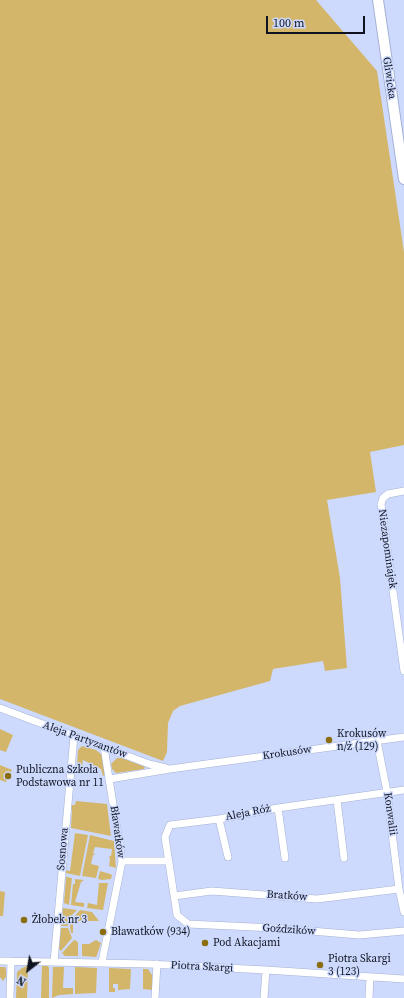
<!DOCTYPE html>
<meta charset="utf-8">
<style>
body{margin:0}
#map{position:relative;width:404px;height:998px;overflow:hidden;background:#cddafd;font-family:"Source Serif 4",serif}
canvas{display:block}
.north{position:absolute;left:8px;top:950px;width:40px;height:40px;-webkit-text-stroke:3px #cddafd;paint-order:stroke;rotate:211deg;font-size:11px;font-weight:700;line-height:16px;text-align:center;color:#0f131f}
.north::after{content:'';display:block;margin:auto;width:14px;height:18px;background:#0f131f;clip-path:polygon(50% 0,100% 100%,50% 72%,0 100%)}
.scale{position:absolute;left:266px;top:16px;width:99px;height:18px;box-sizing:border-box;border:2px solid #0f131f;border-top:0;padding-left:5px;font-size:12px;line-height:14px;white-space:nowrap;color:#0f131f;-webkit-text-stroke:3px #cddafd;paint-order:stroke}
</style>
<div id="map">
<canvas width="404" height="998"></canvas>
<div class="north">N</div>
<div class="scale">100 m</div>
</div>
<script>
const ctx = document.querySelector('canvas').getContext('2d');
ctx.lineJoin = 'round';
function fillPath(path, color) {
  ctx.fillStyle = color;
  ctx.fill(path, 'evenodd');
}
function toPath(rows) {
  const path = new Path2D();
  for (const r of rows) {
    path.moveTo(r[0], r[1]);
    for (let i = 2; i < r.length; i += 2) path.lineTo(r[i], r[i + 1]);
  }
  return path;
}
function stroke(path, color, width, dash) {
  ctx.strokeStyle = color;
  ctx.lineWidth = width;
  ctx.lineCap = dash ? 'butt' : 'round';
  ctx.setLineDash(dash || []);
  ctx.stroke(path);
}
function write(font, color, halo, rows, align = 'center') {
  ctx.font = font + ' "Source Serif 4",serif';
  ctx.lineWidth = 3;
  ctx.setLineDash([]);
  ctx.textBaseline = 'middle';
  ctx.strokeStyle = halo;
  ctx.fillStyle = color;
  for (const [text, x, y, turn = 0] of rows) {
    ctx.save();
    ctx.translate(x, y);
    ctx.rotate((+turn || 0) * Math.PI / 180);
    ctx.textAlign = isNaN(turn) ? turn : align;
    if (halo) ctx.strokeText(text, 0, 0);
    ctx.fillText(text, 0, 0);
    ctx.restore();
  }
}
fillPath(toPath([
 [0,0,316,0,377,71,404,252,404,445,370,452,376,492,327,500,340,578,347,668,325,671,323,661,273,669,270,681,180,706,173,711,168,723,167,752,163,761,0,699],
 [0,729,13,735,6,752,0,750],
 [82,746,96,750,102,755,105,775,103,776,101,769,83,760,82,766,77,765,78,750],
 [117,758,122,758,145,767,144,769,116,773,112,769,111,764],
 [0,765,12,770,6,782,0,780],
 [76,801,107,804,111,836,71,828,72,809,70,809,71,805,75,805],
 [75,833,88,835,80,876,66,873,64,870,70,871],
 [90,835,114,841,116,868,109,866,110,859,109,856,111,856,112,849,95,847,93,853,95,854,94,855,93,855,91,864,99,866,96,878,82,876],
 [100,871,110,874,112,875,111,879,102,880,98,879],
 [66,877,72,878,69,905,64,903],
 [75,879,84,880,81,882,75,902,84,903,84,907,71,905,73,884,75,884],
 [99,883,108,883,103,910,87,908,88,903,97,905],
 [0,891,5,892,3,916,0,916],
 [63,908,77,910,70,917,68,926,61,926],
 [80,910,92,912,99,921,73,921,73,933,71,933,70,927,71,920],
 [61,928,68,928,72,938,61,951,59,949],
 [74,940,78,942,78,956,65,956,62,953],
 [96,940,101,943,97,955,96,957,82,956,82,944,89,944],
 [27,966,28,967,27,998,32,998,16,998,17,972,22,968],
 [42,966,48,966,49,968,49,998,41,998],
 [0,967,5,967,6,970,6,977,3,981,0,977],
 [53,967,64,967,63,988,73,988,73,994,59,995,52,998],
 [75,967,97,968,96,993,75,994],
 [109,968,131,969,130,989,118,990,118,984,113,984,113,988,115,988,115,992,109,992],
 [143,969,148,969,152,975,152,990,143,989]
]), '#d3b66a');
const minor = toPath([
 [404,491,388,494,383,498,381,504,404,671],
 [0,708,149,764,166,768],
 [377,741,387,792,399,889,404,912],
 [110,779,170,769,404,737],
 [404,790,278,808,219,819,170,825,165,837,177,915,188,924,275,928,359,935,404,931],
 [337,800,344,858],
 [278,808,285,858],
 [219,819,228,857],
 [122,861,169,861],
 [174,896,212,891,317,899,399,889],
 [0,961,149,964,266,970,404,979],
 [54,962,74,736],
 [102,962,122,861,104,747],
 [10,998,11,961],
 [155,998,157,964],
 [264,998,266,970],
 [369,998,370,977]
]);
const secondary = toPath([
 [378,0,404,179]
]);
stroke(minor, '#a5b1d3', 8);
stroke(secondary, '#a5b1d3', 12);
stroke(minor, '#fff', 7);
stroke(secondary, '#fff', 10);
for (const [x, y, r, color] of [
 [329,740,4,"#8b6d0e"],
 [8,776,4,"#8b6d0e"],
 [24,920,4,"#8b6d0e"],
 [103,932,4,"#8b6d0e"],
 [205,943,4,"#8b6d0e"],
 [320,965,4,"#8b6d0e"]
]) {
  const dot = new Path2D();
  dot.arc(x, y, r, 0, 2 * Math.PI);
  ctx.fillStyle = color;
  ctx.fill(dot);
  stroke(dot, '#cddafd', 1.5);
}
write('11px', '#0f131f', '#cddafd', [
 ["Gliwicka",389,78,82],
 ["Niezapominajek",387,549,82],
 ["Aleja Partyzantów",85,740,20],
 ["Krokusów",287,753,-8],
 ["Aleja Róż",248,813,-11],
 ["Konwalii",390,814,82],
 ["Bławatków",117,832,82],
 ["Sosnowa",63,849,-85],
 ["Bratków",287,896,4],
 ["Goździków",289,930,4],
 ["Piotra Skargi",202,967,3]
]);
write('11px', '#0f131f', '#cddafd', [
 ["Krokusów",337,734],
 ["n/ż (129)",337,747],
 ["Publiczna Szkoła",16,770],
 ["Podstawowa nr 11",16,783],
 ["Żłobek nr 3",32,920],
 ["Bławatków (934)",111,932],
 ["Pod Akacjami",213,943],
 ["Piotra Skargi",328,959],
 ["3 (123)",328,972]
], 'left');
</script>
